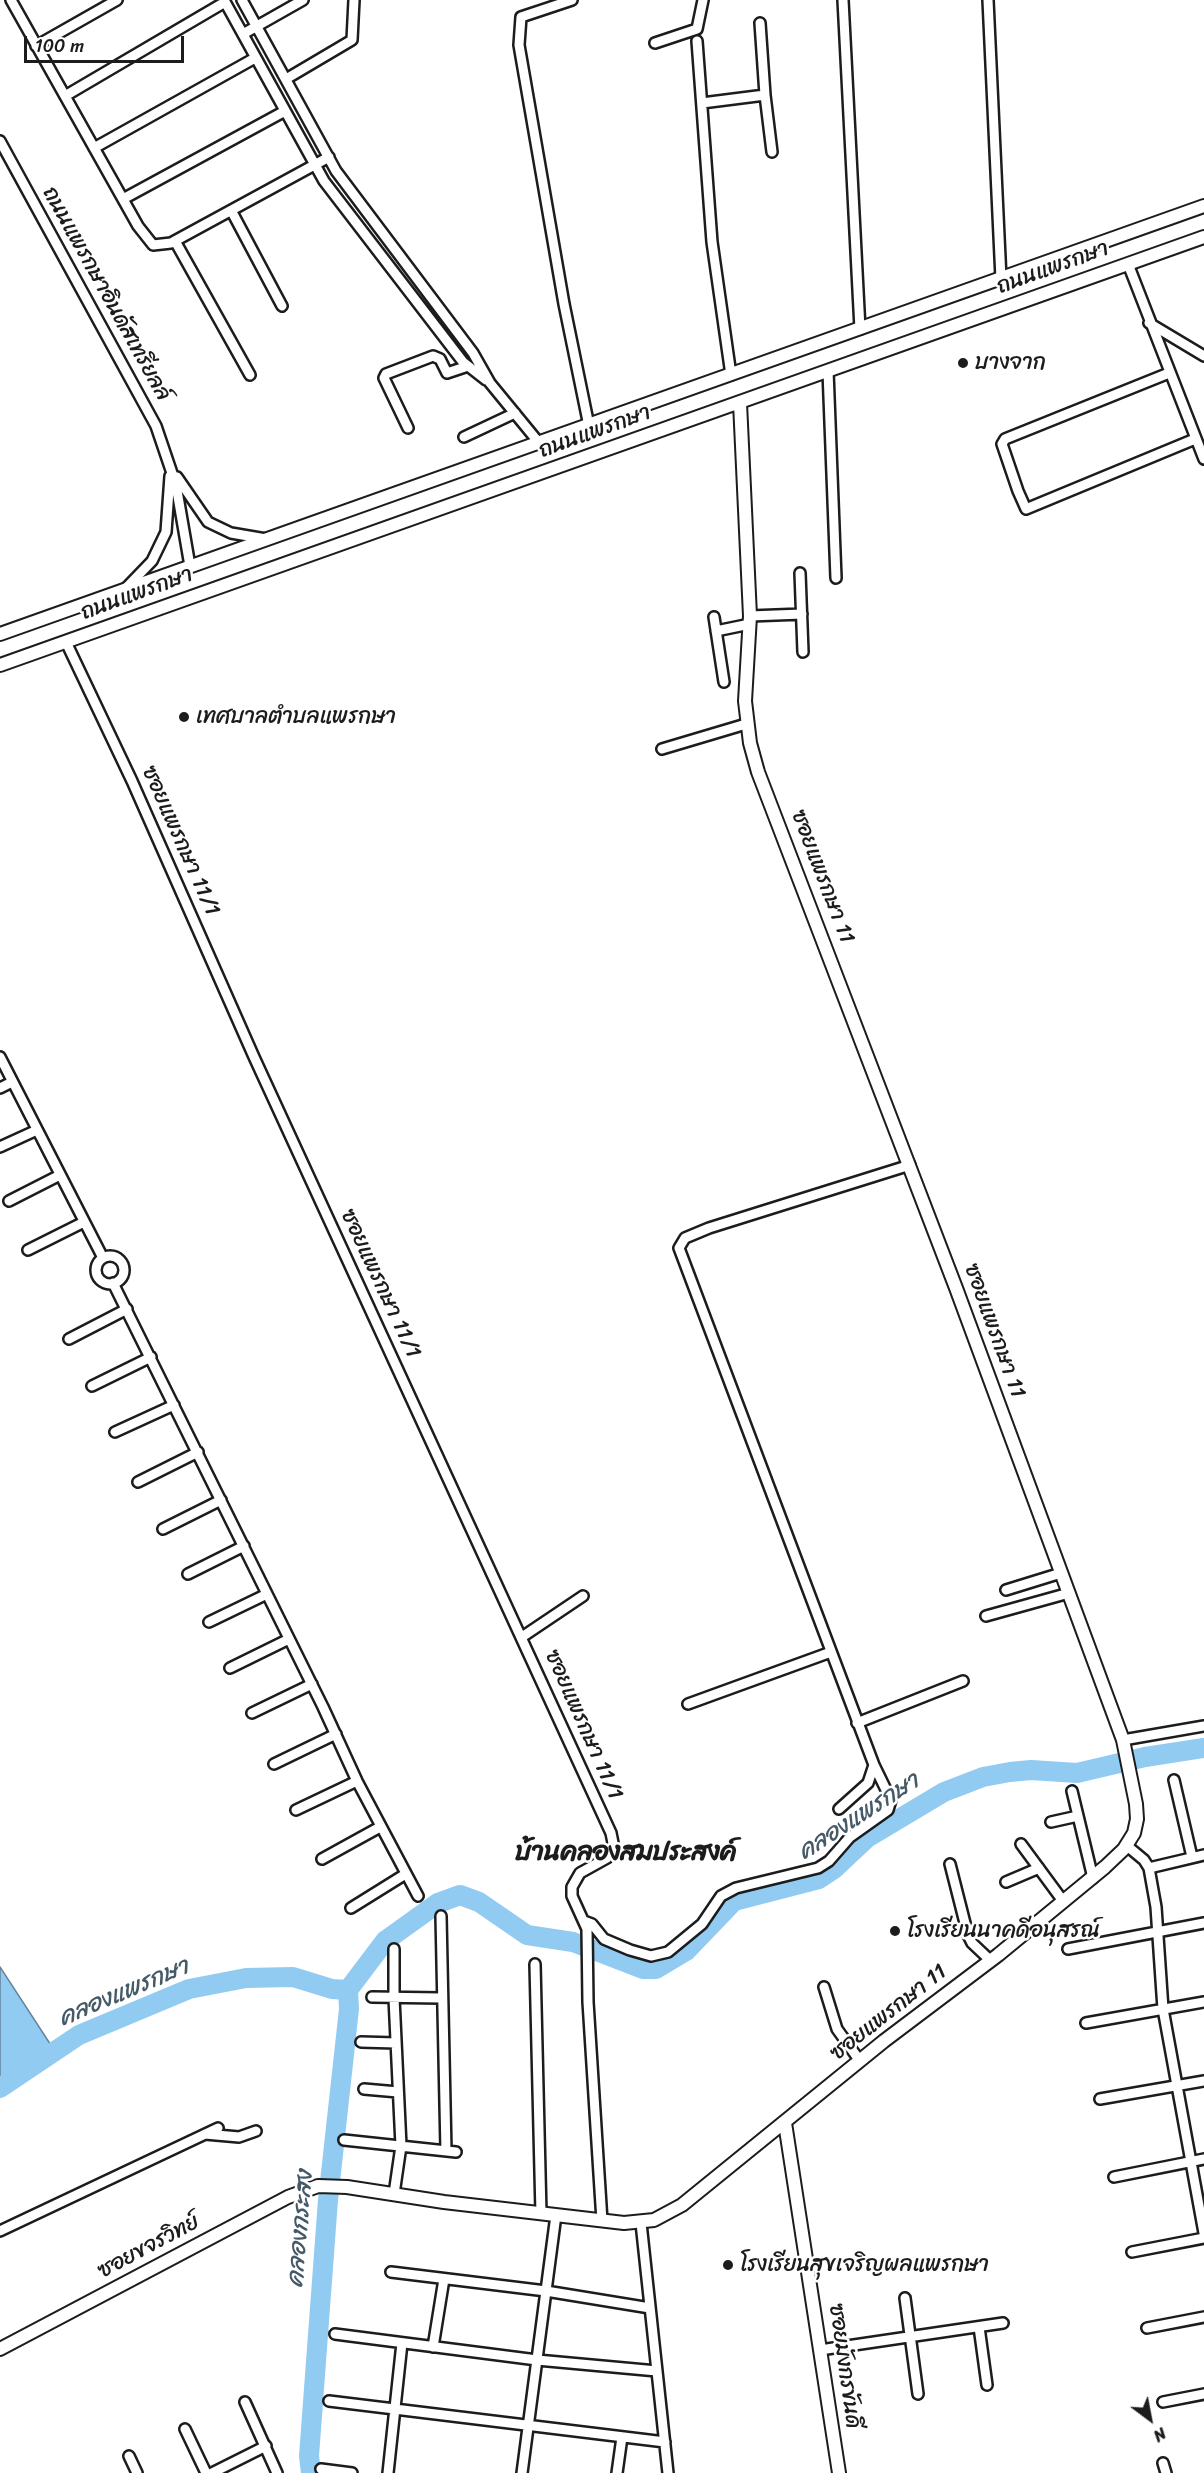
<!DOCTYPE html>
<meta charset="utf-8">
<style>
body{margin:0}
#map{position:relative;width:1204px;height:2473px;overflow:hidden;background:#fff;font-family:Sriracha,sans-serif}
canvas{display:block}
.north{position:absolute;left:1120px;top:2389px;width:60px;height:60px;-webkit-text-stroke:4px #fff;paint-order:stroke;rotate:148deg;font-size:16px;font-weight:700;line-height:24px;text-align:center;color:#1c1c1c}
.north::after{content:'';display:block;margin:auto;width:21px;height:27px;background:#1c1c1c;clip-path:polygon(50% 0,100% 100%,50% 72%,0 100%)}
.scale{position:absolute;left:24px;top:36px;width:160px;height:27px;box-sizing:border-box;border:3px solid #1c1c1c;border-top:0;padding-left:8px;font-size:18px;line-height:21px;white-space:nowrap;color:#1c1c1c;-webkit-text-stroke:4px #fff;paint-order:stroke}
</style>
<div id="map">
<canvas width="1204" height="2473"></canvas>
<div class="north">N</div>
<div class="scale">100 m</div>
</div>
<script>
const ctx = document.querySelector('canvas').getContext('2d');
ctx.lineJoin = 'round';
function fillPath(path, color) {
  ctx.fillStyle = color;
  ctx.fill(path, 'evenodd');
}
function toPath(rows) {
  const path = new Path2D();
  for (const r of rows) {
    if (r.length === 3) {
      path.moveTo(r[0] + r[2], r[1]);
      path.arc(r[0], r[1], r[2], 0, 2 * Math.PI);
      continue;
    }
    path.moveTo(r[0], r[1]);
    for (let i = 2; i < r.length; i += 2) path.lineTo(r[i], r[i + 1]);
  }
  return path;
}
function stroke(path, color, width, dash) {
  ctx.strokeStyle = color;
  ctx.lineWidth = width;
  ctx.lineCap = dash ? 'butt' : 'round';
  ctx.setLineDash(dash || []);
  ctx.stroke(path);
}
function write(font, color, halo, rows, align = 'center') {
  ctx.font = font + ' Sriracha,"Playpen Sans Thai",sans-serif';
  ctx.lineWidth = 5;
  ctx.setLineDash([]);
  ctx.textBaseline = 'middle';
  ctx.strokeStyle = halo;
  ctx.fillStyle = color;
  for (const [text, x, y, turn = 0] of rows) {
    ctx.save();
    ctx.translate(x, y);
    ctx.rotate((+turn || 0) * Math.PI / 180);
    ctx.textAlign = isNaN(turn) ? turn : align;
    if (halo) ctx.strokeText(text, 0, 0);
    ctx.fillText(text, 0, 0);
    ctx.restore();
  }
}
const water = toPath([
 [0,1967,58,2056,0,2095,0,1967]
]);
fillPath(water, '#92cbf2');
stroke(water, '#63859c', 1.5);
stroke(toPath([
 [0,2088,79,2035,189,1989,246,1978,293,1977,332,1989,348,1990,385,1941,438,1903,460,1895,479,1902,527,1935,573,1942,643,1969,656,1969,686,1951,734,1901,819,1879,834,1869,867,1838,944,1792,983,1777,1010,1772,1031,1770,1077,1773,1145,1757,1204,1748],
 [311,2473,309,2456,328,2200,349,2009,348,1990]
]), '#92cbf2', 20);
const street = toPath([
 [11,0,138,226,153,245,171,243,329,157],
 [224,0,324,181,463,362,486,380],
 [242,0,336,171,473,353,490,383,540,444],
 [572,0,521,17,519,45,564,304,589,426],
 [843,0,860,329],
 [988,0,1001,279],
 [243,34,303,0],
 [697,41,712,242,731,375],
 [655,43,697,29,703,0],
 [36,46,117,0],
 [286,79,352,40,354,0],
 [765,95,772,152],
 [65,96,225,2],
 [702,103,765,95,760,23],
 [0,141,156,426,176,485,190,566],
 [94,148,255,58],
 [123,199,285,111],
 [232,212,282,306],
 [175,241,250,375],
 [1128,264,1204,459],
 [1149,323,1204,356],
 [828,371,836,578],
 [1169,373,1005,439,1002,444,1018,491,1026,509,1195,439],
 [408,428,384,378,386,374,433,356,440,359,447,373,468,366],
 [464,437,515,413],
 [177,477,208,522,231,533,266,539],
 [800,573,803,652],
 [125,589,152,561,166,532,170,476],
 [750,616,802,614],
 [714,617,724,682],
 [716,631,750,624],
 [66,642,132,781,254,1057,611,1833,613,1843,607,1858,580,1873,572,1887,572,1896,587,1929,588,2002,602,2221],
 [662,749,746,724],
 [0,1057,103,1258],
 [0,1088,12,1082],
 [0,1147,37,1130],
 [9,1201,60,1175],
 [28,1250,84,1222],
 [110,1270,14],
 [113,1283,323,1707,357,1781,418,1896],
 [69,1339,127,1309],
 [92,1386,151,1357],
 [115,1432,174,1405],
 [138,1482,198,1452],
 [163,1529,221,1500],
 [188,1574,244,1546],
 [1006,1590,1061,1573],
 [986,1616,1069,1593],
 [209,1622,267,1594],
 [522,1637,583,1596],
 [230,1668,289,1639],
 [688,1704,831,1652],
 [252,1713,312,1684],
 [857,1723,963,1681],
 [1123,1740,1204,1726],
 [274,1764,336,1734],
 [1174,1780,1192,1857],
 [1072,1791,1093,1878],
 [839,1809,868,1783,874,1765,679,1248,685,1238,709,1228,910,1165],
 [296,1810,357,1781],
 [1051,1822,1078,1816],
 [1021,1844,1063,1901],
 [1126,1845,1144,1860,1149,1868,1156,1907,1163,2009,1204,2233],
 [322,1859,380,1827],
 [950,1864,968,1935,972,1943,991,1961],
 [1149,1868,1204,1855],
 [1006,1882,1039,1868],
 [351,1908,404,1875],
 [441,1916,446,2151],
 [584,1921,592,1924,604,1939,630,1950,651,1956,668,1952,702,1924,721,1896,736,1888,818,1868,829,1861,850,1837,888,1810,891,1800,874,1765],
 [1068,1949,1204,1923],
 [535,1964,541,2214],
 [824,1987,837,2029,860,2061],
 [372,1997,441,1998],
 [1086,2023,1204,2002],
 [361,2042,396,2043],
 [364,2089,398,2092],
 [1100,2099,1204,2081],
 [205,2134,239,2137,256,2131],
 [344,2140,456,2152],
 [1114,2177,1204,2159],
 [394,2194,401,2146,394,1998,394,1949],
 [641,2223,668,2473],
 [0,2231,218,2128],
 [1132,2252,1204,2238],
 [391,2272,546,2291,650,2308],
 [905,2298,918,2394],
 [979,2327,987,2385],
 [1147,2328,1204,2317],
 [335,2334,537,2360,657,2371],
 [433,2347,444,2279],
 [820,2350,1003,2323],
 [329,2401,665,2442],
 [245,2402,277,2473],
 [1163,2402,1204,2394],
 [185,2429,206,2473],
 [129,2456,137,2473],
 [1163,2463,1166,2473],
 [321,2469,352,2473],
 [212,2473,266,2446],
 [388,2473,402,2343],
 [522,2473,556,2215],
 [617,2473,622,2437]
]);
const secondary = toPath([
 [0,634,1204,206],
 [0,665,1204,237],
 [785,2123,839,2473],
 [0,2349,288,2197,318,2186,347,2187,444,2202,624,2223,654,2220,682,2205,884,2041,998,1955,1105,1867,1124,1849,1134,1833,1137,1819,1136,1804,1123,1740,956,1288,758,772,750,743,745,701,750,616,740,403]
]);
stroke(street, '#1c1c1c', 14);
stroke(secondary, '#1c1c1c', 16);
stroke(street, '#fff', 9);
stroke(secondary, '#fff', 12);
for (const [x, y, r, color] of [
 [963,363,6,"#1c1c1c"],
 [184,717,6,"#1c1c1c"],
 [895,1931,6,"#1c1c1c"],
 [728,2265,6,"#1c1c1c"]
]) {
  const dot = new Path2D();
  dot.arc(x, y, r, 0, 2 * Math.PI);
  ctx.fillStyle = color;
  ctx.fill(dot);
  stroke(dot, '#fff', 2);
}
write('22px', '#1c1c1c', '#fff', [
 ["ถนนแพรกษา",1053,268,-20],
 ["ถนนแพรกษาอินดัสเทรียลล์",106,294,61],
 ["ถนนแพรกษา",595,432,-20],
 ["ถนนแพรกษา",137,594,-20],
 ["ซอยแพรกษา 11/1",180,841,66],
 ["ซอยแพรกษา 11",822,877,69],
 ["ซอยแพรกษา 11/1",380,1284,65],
 ["ซอยแพรกษา 11",994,1331,70],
 ["ซอยแพรกษา 11/1",583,1725,66],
 ["ซอยแพรกษา 11",889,2013,-38],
 ["ซอยขจรวิทย์",149,2247,-28],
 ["ซอยมังกรขันดี",844,2366,82]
]);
write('22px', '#1c1c1c', '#fff', [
 ["บางจาก",975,363],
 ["เทศบาลตำบลแพรกษา",196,717],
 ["โรงเรียนนาคดีอนุสรณ์",907,1931],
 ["โรงเรียนสุขเจริญผลแพรกษา",740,2265]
], 'left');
write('italic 24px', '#455967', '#fff', [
 ["คลองแพรกษา",859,1817,-33],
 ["คลองแพรกษา",124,1993,-23],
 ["คลองกระสง",301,2229,-85]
]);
write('bold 26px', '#1c1c1c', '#fff', [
 ["บ้านคลองสมประสงค์",626,1853]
]);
</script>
